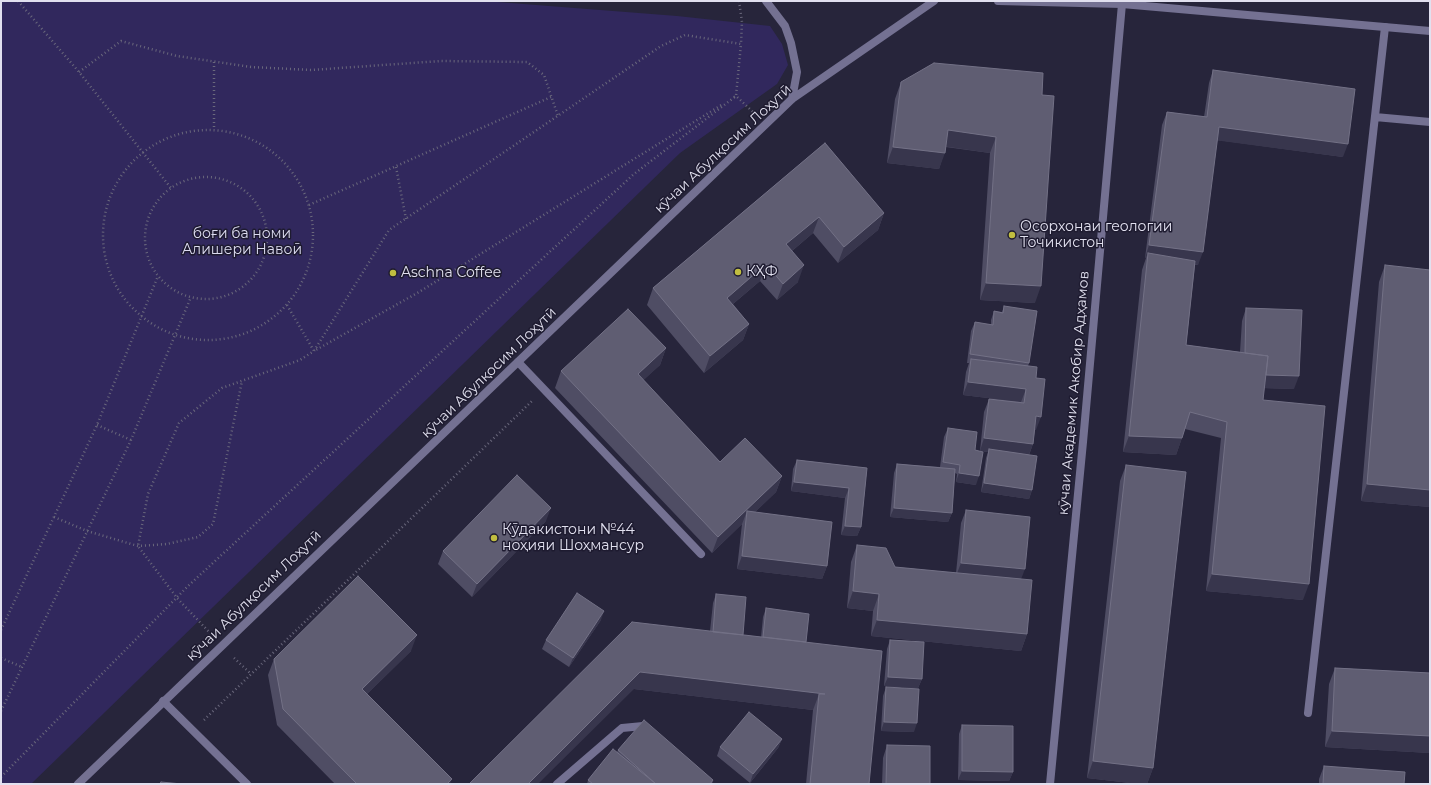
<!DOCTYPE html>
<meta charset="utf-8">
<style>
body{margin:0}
#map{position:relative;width:1431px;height:785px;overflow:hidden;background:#27253b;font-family:Montserrat,sans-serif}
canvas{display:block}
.frame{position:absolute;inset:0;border:2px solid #e1e0ef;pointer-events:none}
</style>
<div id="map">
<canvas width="1431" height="785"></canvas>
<div class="frame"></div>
</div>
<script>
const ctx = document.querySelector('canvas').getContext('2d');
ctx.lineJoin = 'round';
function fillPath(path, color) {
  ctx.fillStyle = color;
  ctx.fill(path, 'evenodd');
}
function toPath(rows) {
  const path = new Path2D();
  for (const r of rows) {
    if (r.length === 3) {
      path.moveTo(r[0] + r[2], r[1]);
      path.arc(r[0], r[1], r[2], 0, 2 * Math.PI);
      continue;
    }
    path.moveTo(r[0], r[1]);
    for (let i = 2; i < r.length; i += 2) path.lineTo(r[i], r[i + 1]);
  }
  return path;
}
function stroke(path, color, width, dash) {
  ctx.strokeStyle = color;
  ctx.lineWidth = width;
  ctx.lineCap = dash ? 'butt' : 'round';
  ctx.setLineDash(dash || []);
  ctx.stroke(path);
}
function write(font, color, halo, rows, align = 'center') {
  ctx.font = font + ' Montserrat,sans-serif';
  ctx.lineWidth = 3;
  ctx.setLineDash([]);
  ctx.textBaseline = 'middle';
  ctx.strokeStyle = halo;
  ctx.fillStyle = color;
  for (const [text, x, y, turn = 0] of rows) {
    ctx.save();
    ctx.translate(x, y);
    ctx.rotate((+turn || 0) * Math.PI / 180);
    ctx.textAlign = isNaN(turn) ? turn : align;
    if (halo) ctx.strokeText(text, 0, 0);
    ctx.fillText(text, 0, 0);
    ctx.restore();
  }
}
fillPath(toPath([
 [1,1,485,1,677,16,770,26,782,44,788,65,777,84,680,153,31,784,1,784]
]), '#31285d');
stroke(toPath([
 [18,1,79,72,171,188],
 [214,62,214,130],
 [79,72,121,41,177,56,251,67,311,70,441,61,527,62,544,75,558,116],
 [734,97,736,96,753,112],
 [208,235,105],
 [396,167,406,219],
 [206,238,61],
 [309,205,551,97],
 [287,305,314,351,419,292,723,104],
 [97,425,131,440],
 [54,517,87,531,138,546,167,544,198,537,213,524,242,381],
 [1,630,97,425,158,276],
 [211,634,177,598,138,546,148,494,179,423,222,388,300,360,314,351,389,230,661,46,685,35,741,44,742,22,739,1],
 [1,658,22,667],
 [234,658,251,674],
 [1,711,131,440,191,297],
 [204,720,532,401],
 [1,777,188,586,634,174,736,96,741,44]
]), '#6a687c', 2.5, [1, 3]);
stroke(toPath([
 [1375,117,1430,122],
 [518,362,701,554],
 [163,701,247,784],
 [1308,713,1385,27],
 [557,784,622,728,643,726,648,730]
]), '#747192', 8);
stroke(toPath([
 [1050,784,1083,442,1122,4]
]), '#747192', 8);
stroke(toPath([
 [766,1,785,26,791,43,797,72,792,99],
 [998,1,1122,4,1430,31],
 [78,784,792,99,934,1]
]), '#747192', 8);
fillPath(toPath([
 [1213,70,1343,157,1217,140,1198,265,1195,265,1186,345,1240,352,1242,321,1246,308,1294,389,1264,388,1263,400,1303,600,1206,591,1221,438,1185,429,1176,455,1123,452,1142,270,1146,258,1145,258,1162,125,1167,112,1204,117,1209,83],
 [901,82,1042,95,1035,303,980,300,990,153,946,147,939,169,887,163,895,99],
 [825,143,884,213,878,230,838,263,813,233,792,251,798,282,777,300,760,281,733,304,749,324,743,340,704,373,647,305,653,288],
 [1385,265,1430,507,1361,501,1379,282],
 [1004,306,1029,363,1028,366,1036,378,1036,430,1035,430,1033,444,1029,455,1032,490,1029,499,981,492,986,458,988,452,980,451,984,412,989,399,1021,402,963,395,966,372,969,363,967,363,971,331,975,322,991,325,991,320,994,311,1002,312],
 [666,348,660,365,643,380,720,462,782,476,776,492,755,512,827,566,822,579,737,569,742,524,712,553,555,388,561,371],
 [948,428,975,450,976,485,956,482,957,474,955,473,952,513,948,522,890,517,894,473,897,464,940,467,944,437],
 [797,460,867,468,861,527,857,536,841,535,845,498,791,491,793,469],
 [1126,465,1153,768,1147,784,1139,784,1087,778,1120,481],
 [966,510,1021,579,1027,634,1021,651,871,636,873,611,847,608,851,562,857,545,895,567,956,573,961,523],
 [546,521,472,597,438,564,443,551],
 [716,594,743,635,761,637,763,617,766,608,806,642,869,784,806,784,813,710,634,689,710,631,713,603],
 [601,620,569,667,542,649,546,640],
 [890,640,922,679,918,688,884,686,887,649],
 [411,651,367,694,450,784,335,784,277,725,268,675,274,659],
 [1335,668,1430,673,1430,753,1325,747,1329,684],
 [886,687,914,732,881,731,883,696],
 [962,725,1013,772,1009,781,958,780,959,734],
 [782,739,778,748,750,783,717,756,720,747],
 [887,745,930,784,882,784,883,758],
 [618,750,713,780,712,784,587,784,588,780,617,752],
 [1324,766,1404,784,1319,784,1319,779]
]), '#4f4d64');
fillPath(toPath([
 [1219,127,1348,144,1343,157,1214,140],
 [948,130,996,137,990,153,942,146],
 [893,147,945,153,939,169,887,163],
 [884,213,878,230,838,263,844,247],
 [819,217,813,233,780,261,786,244],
 [1149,245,1203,252,1198,265,1147,258,1148,253,1146,258,1145,258],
 [766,264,760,281,721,314,727,298],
 [804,265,798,282,777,300,783,284],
 [986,283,1041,286,1035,303,980,300],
 [749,324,743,340,704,373,710,356],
 [666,348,660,365,632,391,638,374],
 [1265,375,1299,376,1294,389,1260,388],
 [968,382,1026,389,1021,402,963,395],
 [1036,416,1041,417,1036,430,1032,429],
 [1129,436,1182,438,1176,455,1123,452],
 [984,438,1033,444,1028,457,989,449,988,452,980,451],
 [959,473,979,476,976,485,956,482],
 [782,476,776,492,746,521,747,511,742,524,712,553,718,537],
 [794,482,849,488,845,498,791,491],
 [984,483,1032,490,1029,499,981,492],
 [1367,484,1430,490,1430,507,1361,501],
 [551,508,546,521,472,597,477,584],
 [894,508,952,513,948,522,890,517],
 [845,526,861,527,857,536,841,535],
 [742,556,827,566,822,579,737,569],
 [961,563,1025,569,1020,582,956,576],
 [1212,574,1309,584,1303,600,1206,591],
 [853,591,879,594,873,611,847,608],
 [604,611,601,620,569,667,573,658],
 [877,620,1027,634,1021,651,871,636],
 [417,635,411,651,356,705,362,689],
 [640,672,825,694,819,694,813,710,634,689,538,784,528,784],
 [888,677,922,679,918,688,884,686],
 [884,722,917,723,914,732,881,731],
 [1332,731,1430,736,1430,753,1325,747],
 [782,739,778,748,750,783,753,774],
 [1093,761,1153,768,1147,784,1139,784,1087,778],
 [962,771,1013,772,1009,781,958,780],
 [452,779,450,784,447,784]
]), '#38364d');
const building = toPath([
 [934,63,1043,73,1042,95,1054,96,1041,286,986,283,996,137,948,130,945,153,893,147,901,82,934,63],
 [1213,70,1355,89,1348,144,1219,127,1203,252,1149,245,1167,112,1207,117,1213,70],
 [825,143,884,213,844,247,819,217,786,244,804,265,783,284,766,264,727,298,749,324,710,356,653,288,825,143],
 [1148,253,1195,261,1186,345,1268,356,1263,400,1325,406,1309,584,1212,574,1227,422,1190,412,1182,438,1129,436,1148,253],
 [1385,265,1430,270,1430,490,1367,484,1385,265],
 [1004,306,1037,311,1029,363,970,354,975,322,993,325,994,311,1003,313,1004,306],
 [1246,308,1302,310,1299,376,1266,375,1268,356,1245,353,1246,308],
 [628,309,666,348,638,374,720,462,745,438,782,476,718,537,561,371,628,309],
 [971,359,1037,367,1036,378,1045,379,1041,417,1036,416,1033,444,984,438,989,399,1024,403,1026,389,968,382,971,359],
 [948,428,977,432,975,450,983,452,979,476,959,473,960,465,943,462,948,428],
 [989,449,1037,456,1032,490,984,483,989,449],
 [797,460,867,468,861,527,845,526,849,488,794,482,797,460],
 [897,464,955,469,952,513,894,508,897,464],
 [1126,465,1186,472,1153,768,1093,761,1126,465],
 [517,475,551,508,477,584,443,551,517,475],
 [966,510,1030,517,1025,569,961,563,966,510],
 [747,511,832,522,827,566,742,556,747,511],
 [857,545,886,548,895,567,1032,580,1027,634,877,620,879,594,853,591,857,545],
 [358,576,417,635,362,689,452,779,447,784,357,784,283,709,274,659,358,576],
 [577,593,604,611,573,658,546,640,577,593],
 [716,594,746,597,743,635,713,632,716,594],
 [766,608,809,614,806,642,763,637,766,608],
 [632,622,882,651,869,784,810,784,819,694,825,694,640,672,528,784,469,784,632,622],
 [890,640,924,642,922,679,888,677,890,640],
 [1335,668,1430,673,1430,736,1332,731,1335,668],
 [886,687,919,689,917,723,884,722,886,687],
 [749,712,782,739,753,774,720,747,749,712],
 [644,720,713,780,710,784,656,784,618,750,644,720],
 [962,725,1013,726,1013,772,962,771,962,725],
 [887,745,930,746,930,784,886,784,887,745],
 [613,749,656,784,593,784,588,780,613,749],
 [1324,766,1405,772,1404,784,1323,784,1324,766],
 [161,782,182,784,159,784,161,782]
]);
fillPath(building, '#5f5d72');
stroke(building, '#737186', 1);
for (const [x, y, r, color] of [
 [1012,235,4,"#c1be40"],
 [738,272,4,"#c1be40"],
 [393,273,4,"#c1be40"],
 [494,538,4,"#c1be40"]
]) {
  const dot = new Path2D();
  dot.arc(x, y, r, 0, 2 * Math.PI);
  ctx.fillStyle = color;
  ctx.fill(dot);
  stroke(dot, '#1e1b30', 1.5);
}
write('14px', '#e1e0ef', '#1e1b30', [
 ["кӯчаи Абулқосим Лоҳутӣ",723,149,-43],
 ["кӯчаи Абулқосим Лоҳутӣ",489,373,-44],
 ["кӯчаи Академик Акобир Адҳамов",1074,393,-85],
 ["кӯчаи Абулқосим Лоҳутӣ",254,596,-44]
]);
write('14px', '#e1e0ef', '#1e1b30', [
 ["Осорхонаи геологии",1020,227],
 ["Точикистон",1020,243],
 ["КҲФ",746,272],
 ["Aschna Coffee",401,273],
 ["Кӯдакистони №44",502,530],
 ["ноҳияи Шоҳмансур",502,546]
], 'left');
write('14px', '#dcdbf0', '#1e1b30', [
 ["боғи ба номи",242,234],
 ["Алишери Навоӣ",242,250]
]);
</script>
